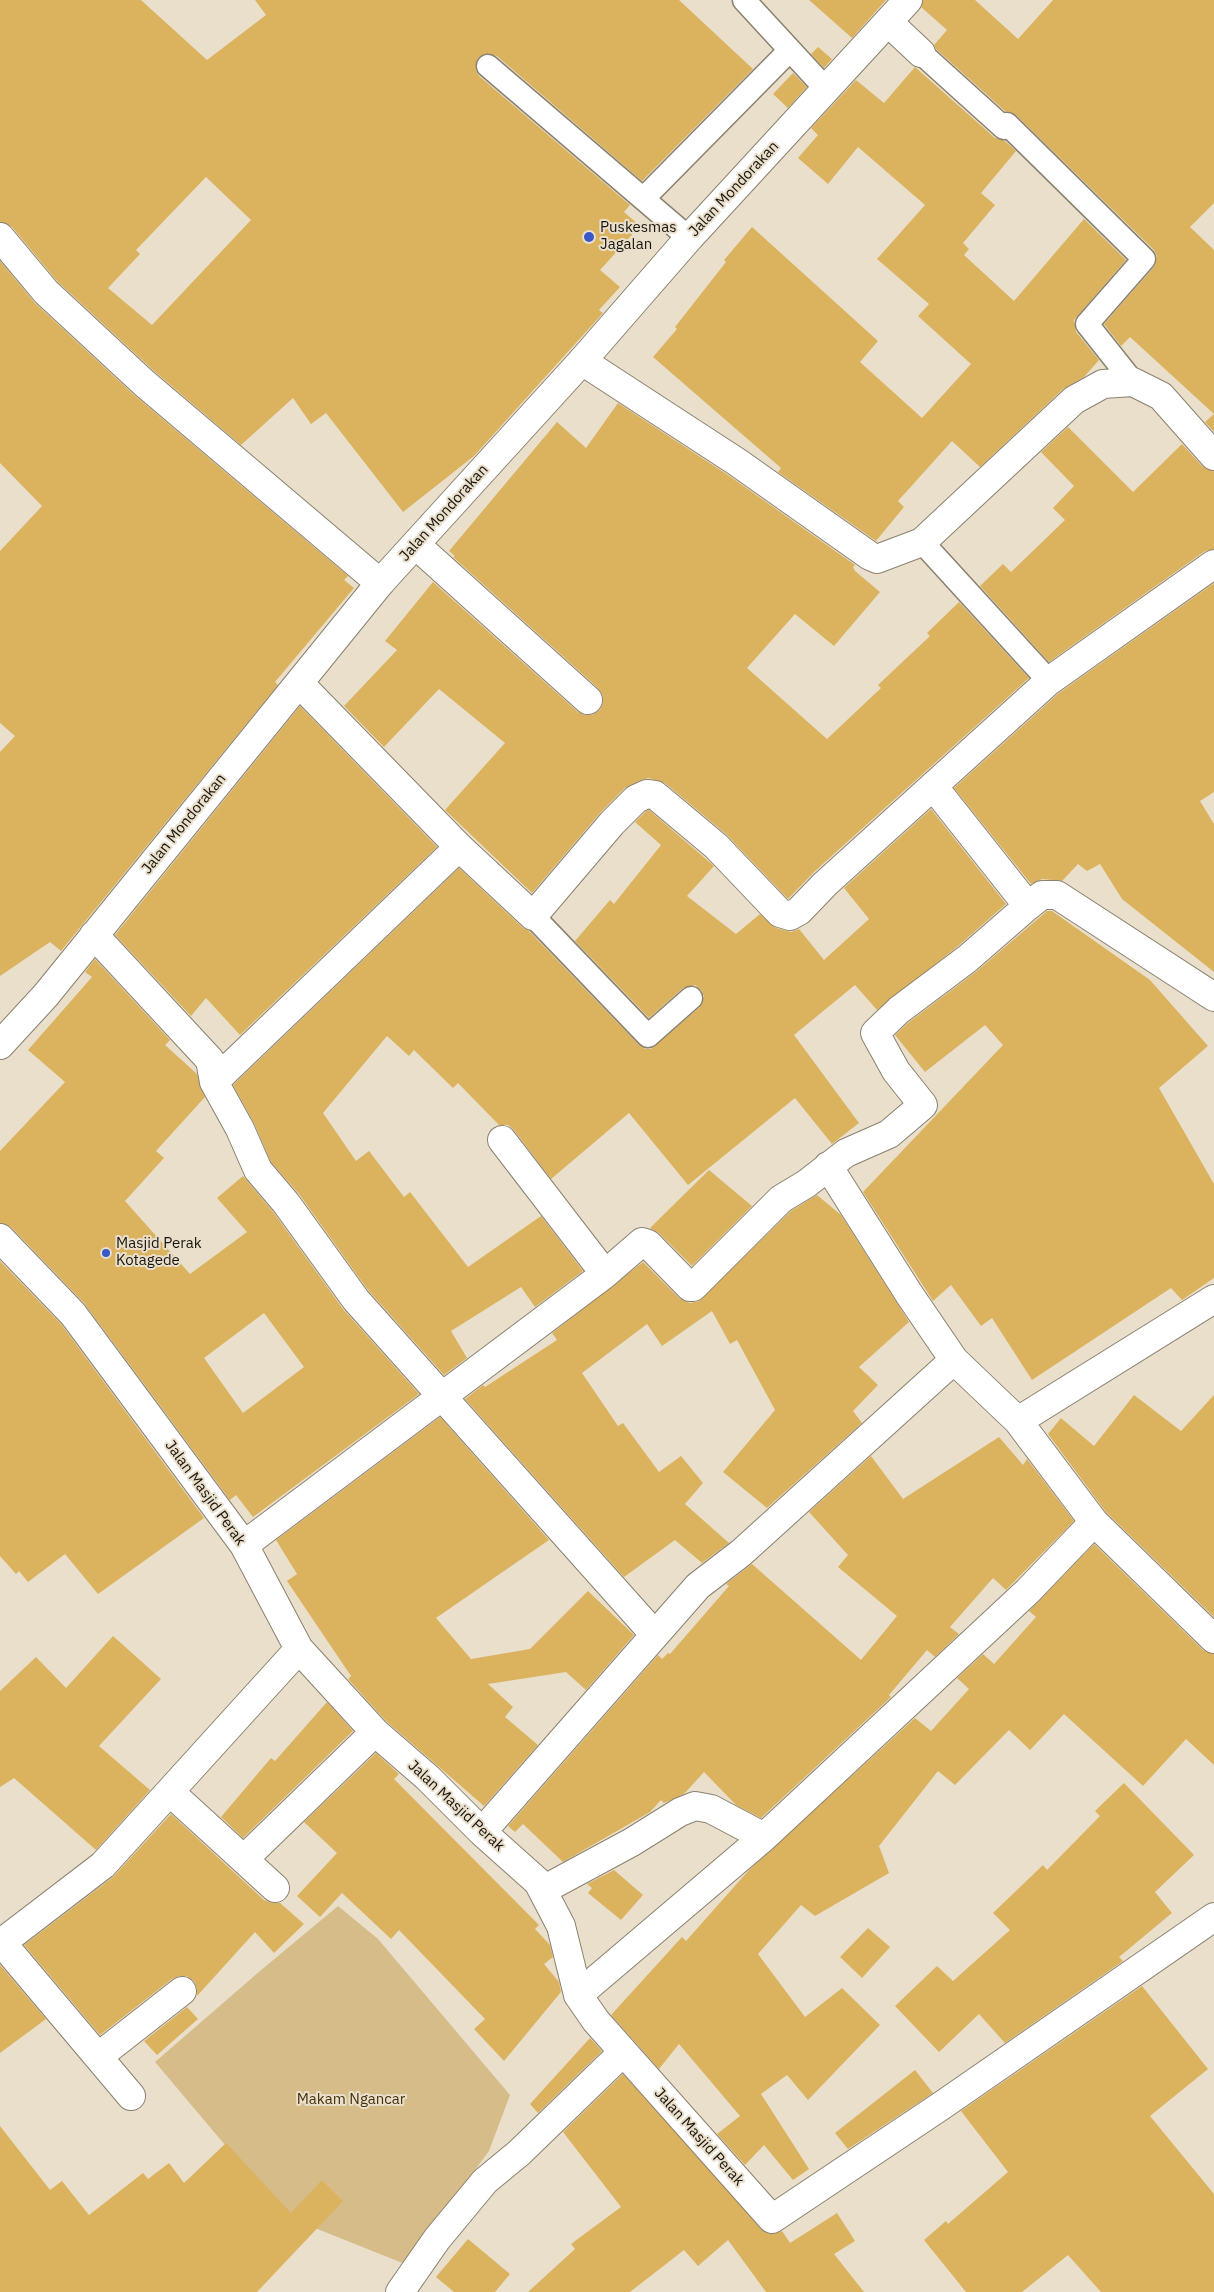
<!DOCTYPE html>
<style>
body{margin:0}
canvas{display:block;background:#e9dfcb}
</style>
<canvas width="1214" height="2292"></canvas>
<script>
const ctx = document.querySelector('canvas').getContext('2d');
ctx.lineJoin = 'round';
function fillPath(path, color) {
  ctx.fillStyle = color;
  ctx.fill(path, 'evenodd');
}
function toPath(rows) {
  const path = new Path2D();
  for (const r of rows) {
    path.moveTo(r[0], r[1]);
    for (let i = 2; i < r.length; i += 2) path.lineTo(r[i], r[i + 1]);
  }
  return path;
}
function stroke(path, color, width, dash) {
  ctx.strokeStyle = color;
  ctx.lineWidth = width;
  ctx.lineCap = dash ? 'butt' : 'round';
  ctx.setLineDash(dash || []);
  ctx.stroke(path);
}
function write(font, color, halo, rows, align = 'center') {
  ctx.font = font + ' "IBM Plex Sans",sans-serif';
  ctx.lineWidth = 4;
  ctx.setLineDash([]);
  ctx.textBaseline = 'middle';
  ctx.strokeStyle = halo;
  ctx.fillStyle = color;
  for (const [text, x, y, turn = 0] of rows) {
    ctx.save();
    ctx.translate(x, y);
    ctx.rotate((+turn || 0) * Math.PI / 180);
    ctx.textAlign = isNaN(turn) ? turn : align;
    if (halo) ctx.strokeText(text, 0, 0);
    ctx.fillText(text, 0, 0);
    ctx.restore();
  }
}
fillPath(toPath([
 [338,1906,378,1939,510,2095,489,2151,405,2264,285,2216,155,2062,260,1971]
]), '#d6bc88');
fillPath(toPath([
 [0,0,141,0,207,60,266,15,255,0,679,0,753,69,642,181,497,56,484,54,478,58,476,70,479,76,630,205,624,212,640,226,600,270,620,287,599,310,603,313,474,456,403,512,326,413,311,424,293,398,241,445,154,371,57,281,12,227,0,222],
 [206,177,251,220,152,325,108,288,140,254,136,250],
 [809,0,886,0,852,38],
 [923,0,975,0,1018,39,1053,0,1214,0,1214,203,1190,227,1214,250,1214,432,1205,422,1214,414,1130,337,1121,346,1104,324,1154,267,1157,256,1154,250,1016,115,1005,111,936,49,934,45,947,30,921,7],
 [818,47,832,59,824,68,811,54],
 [915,67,995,138,1005,141,1016,151,981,193,995,205,963,243,969,249,964,255,1014,301,1084,219,1126,260,1074,320,1076,332,1099,360,1084,377,1063,389,980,467,952,441,898,501,904,507,876,541,778,472,781,468,653,357,677,329,675,327,726,262,724,260,752,227,878,341,860,362,922,418,971,364,918,316,929,304,877,259,925,205,858,147,828,184,798,158,818,135,811,128,856,80,884,103],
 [793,73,807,87,788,108,773,94],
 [0,261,35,303,133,394,348,576,344,580,354,588,275,682,278,685,61,951,50,942,0,976,0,752,15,736,0,723,0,551,42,506,0,463],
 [618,403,728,475,855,565,853,567,855,571,880,592,834,646,795,614,747,668,827,739,881,688,878,685,930,636,927,633,959,602,1029,678,814,872,788,899,726,834,665,783,649,778,641,780,625,788,600,813,532,893,445,810,505,743,439,689,384,747,344,706,397,650,385,641,433,582,578,712,584,715,592,715,600,710,603,703,603,696,598,688,453,557,455,556,449,551,557,422,586,448],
 [1068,427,1133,492,1182,444,1202,466,1214,471,1214,549,1205,551,1049,662,980,586,1003,564,1011,572,1065,520,1053,508,1074,486,1041,452],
 [1214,583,1214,792,1200,801,1214,824,1214,972,1122,899,1100,864,1087,871,1078,864,1062,881,1042,879,1031,884,954,788,1059,693],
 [300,706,437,847,240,1035,206,998,191,1016,115,935],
 [931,809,1006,904,957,947,877,1010,855,985,794,1035,859,1123,832,1144,795,1098,688,1185,629,1113,551,1179,514,1130,508,1125,499,1125,458,1083,453,1088,414,1050,409,1056,387,1036,323,1113,356,1161,369,1151,404,1197,410,1192,468,1267,541,1216,583,1271,535,1307,521,1287,451,1331,467,1358,444,1375,368,1290,299,1194,271,1162,254,1123,233,1085,459,868,522,927,529,931,639,1045,645,1049,651,1049,700,1007,704,996,701,990,695,985,683,988,649,1018,575,941,610,900,614,904,661,845,635,822,645,812,649,810,714,866,687,896,736,934,760,914,776,928,791,932,799,929,824,960,869,919,844,888],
 [1047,911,1052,911,1150,980,1208,1046,1159,1088,1214,1184,1214,1278,1182,1300,1171,1288,1032,1380,992,1318,981,1326,951,1285,933,1301,863,1192,1003,1045,985,1025,925,1072,895,1035,909,1022,977,971],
 [95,959,170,1040,165,1045,197,1074,205,1097,156,1151,164,1158,125,1201,190,1274,247,1232,217,1198,243,1176,274,1213,343,1309,419,1394,253,1517,236,1495,230,1500,84,1303,11,1227,0,1223,0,1151,65,1082,28,1050,92,977,85,972],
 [264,1313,304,1367,243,1413,204,1358],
 [709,1170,752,1206,692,1266,659,1233,650,1228],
 [817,1195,841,1215,909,1322,859,1367,878,1385,853,1411,862,1423,767,1508,723,1472,775,1410,737,1340,730,1344,712,1311,662,1346,647,1324,582,1373,618,1426,623,1423,659,1472,681,1456,703,1483,685,1504,729,1543,702,1563,675,1540,624,1577,465,1399,483,1385,485,1387,557,1340,552,1333,643,1262,679,1298,690,1303,699,1301,791,1211],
 [0,1261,61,1324,204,1518,98,1594,65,1554,28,1582,19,1571,16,1574,0,1556],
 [1134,1395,1181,1431,1214,1395,1214,1617,1106,1512,1048,1434,1061,1418,1094,1446],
 [440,1417,549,1540,436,1618,471,1659,530,1649,588,1591,634,1635,586,1690,566,1672,488,1684,513,1707,505,1717,538,1745,484,1806,386,1721,348,1679,351,1676,287,1581,297,1574,276,1540],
 [999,1437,1023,1465,1027,1459,1074,1521,1006,1590,993,1578,950,1627,959,1634,935,1657,927,1650,889,1695,891,1697,761,1818,736,1805,704,1772,684,1794,664,1803,661,1800,650,1812,563,1862,523,1824,515,1832,508,1826,658,1655,662,1659,668,1653,670,1654,729,1586,726,1584,752,1564,861,1660,897,1616,838,1567,848,1555,809,1512,871,1456,903,1499],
 [1094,1544,1203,1650,1214,1654,1214,1765,1186,1739,1143,1786,1064,1714,1030,1750,1009,1730,955,1785,938,1771,879,1846,889,1873,815,1916,801,1905,758,1954,805,2017,842,1988,880,2025,808,2100,787,2075,761,2094,809,2169,793,2180,764,2145,745,2165,717,2134,740,2116,679,2044,659,2069,611,2015,682,1937,686,1941,749,1870,915,1718,931,1731,969,1689,957,1678,983,1654,994,1664,1036,1617,1029,1611],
 [113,1636,161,1679,99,1746,150,1790,96,1850,14,1778,0,1787,0,1691,36,1657,66,1688],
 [327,1702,353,1731,243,1838,221,1817,271,1758,275,1761],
 [376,1753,399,1774,394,1779,539,1925,535,1929,550,1945,553,1957,544,1964,559,1982,561,1992,504,2061,474,2029,485,2019,399,1930,391,1939,342,1893,320,1917,297,1896,337,1853,304,1822],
 [1124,1783,1194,1855,1155,1892,1172,1913,1119,1957,1123,1961,1005,2043,979,2014,939,2052,895,2006,937,1966,953,1981,1010,1930,993,1913,1043,1865,1047,1870,1100,1816,1095,1811],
 [171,1814,264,1900,272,1903,280,1903,304,1924,274,1953,255,1932,197,1996,197,1988,194,1981,187,1976,179,1976,172,1979,100,2035,24,1945,113,1877],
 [614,1870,643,1895,621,1920,588,1893,592,1888,587,1884],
 [868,1928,890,1947,862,1978,840,1957],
 [0,1965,46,2019,0,2053],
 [1142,1986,1208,2069,1150,2116,1214,2194,1214,2292,1101,2292,1068,2255,1022,2292,966,2292,924,2240,946,2221,948,2224,1008,2172,961,2111],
 [187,2007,198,2019,157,2055,144,2041],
 [590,2038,602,2051,538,2113,530,2104],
 [915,2070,933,2093,848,2149,835,2133],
 [623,2074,766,2233,774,2234,782,2231,790,2243,837,2213,855,2241,834,2254,864,2292,766,2292,728,2240,698,2266,684,2250,630,2292,528,2292,575,2249,571,2244,621,2207,563,2132],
 [0,2126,50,2190,62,2181,89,2215,143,2173,148,2179,169,2163,184,2183,226,2143,291,2213,322,2180,343,2201,257,2292,0,2292],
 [468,2239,510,2274,495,2292,454,2292,436,2277]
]), '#dbb35f');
const service = toPath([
 [744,0,826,89],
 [921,53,1004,128,1007,124,1144,259,1087,324,1133,382],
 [488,66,689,238],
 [644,198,790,50],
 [922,542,1049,681],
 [533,916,648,1036,691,998]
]);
const minor = toPath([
 [888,22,921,53],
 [0,237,46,292,144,383,380,583],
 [582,361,737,462,870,556,877,559,922,542,1074,400,1103,384,1133,382,1161,396,1214,456],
 [416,545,588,700],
 [300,684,459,847,533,916,612,823,636,799,647,794,655,795,716,846,780,913,790,916,799,911,825,884,1049,681,1214,564],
 [933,786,1028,906,1042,895,1057,895,1214,997],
 [94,935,210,1060,214,1082,240,1129,258,1170,286,1203,356,1300,655,1635],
 [214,1082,459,847],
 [502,1140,605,1274],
 [828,1166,909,1294,954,1360,1018,1421,1094,1522,1214,1639],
 [0,1238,73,1314,244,1545,299,1649,375,1732,428,1778,482,1832,538,1882,561,1926,578,1995,596,2021,772,2219,941,2106,1214,1917],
 [1018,1421,1214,1299],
 [244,1545,605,1274,642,1242,648,1244,690,1287,693,1287,781,1199,806,1184,846,1153,889,1134,923,1105,896,1071,875,1033,899,1010,967,959,1028,906],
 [170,1792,275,1888],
 [482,1832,698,1586,741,1553,954,1360],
 [244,1859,375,1732],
 [543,1890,632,1842,680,1812,695,1806,711,1809,764,1837],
 [2,1943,131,2096],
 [0,1944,103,1865,299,1649],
 [578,1995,764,1837,1028,1591,1094,1522],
 [99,2056,182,1991],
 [400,2292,437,2239,485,2181,519,2153,615,2060,625,2055]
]);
const tertiary = toPath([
 [0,1045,46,995,380,583,582,361,689,238,908,0]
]);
stroke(service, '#8a816f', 25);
stroke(minor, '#8a816f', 30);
stroke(tertiary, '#8a816f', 30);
stroke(service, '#fff', 22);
stroke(minor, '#fff', 28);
stroke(tertiary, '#fff', 28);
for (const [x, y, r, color] of [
 [589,237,6,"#3858c9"],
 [106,1253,5,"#3858c9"]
]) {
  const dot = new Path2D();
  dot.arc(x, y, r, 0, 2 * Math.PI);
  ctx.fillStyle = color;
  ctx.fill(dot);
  stroke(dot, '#e9dfcb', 2);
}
write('15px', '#18140d', '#e9dfcb', [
 ["Jalan Mondorakan",734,189,-47],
 ["Jalan Mondorakan",444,513,-48],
 ["Jalan Mondorakan",184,824,-51],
 ["Jalan Masjid Perak",205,1493,54],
 ["Jalan Masjid Perak",456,1806,43],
 ["Jalan Masjid Perak",699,2137,48]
]);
write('15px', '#18140d', '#e9dfcb', [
 ["Puskesmas",600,228],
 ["Jagalan",600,245],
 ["Masjid Perak",116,1244],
 ["Kotagede",116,1261]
], 'left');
write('15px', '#42310c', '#e9dfcb', [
 ["Makam Ngancar",351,2100]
]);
</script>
